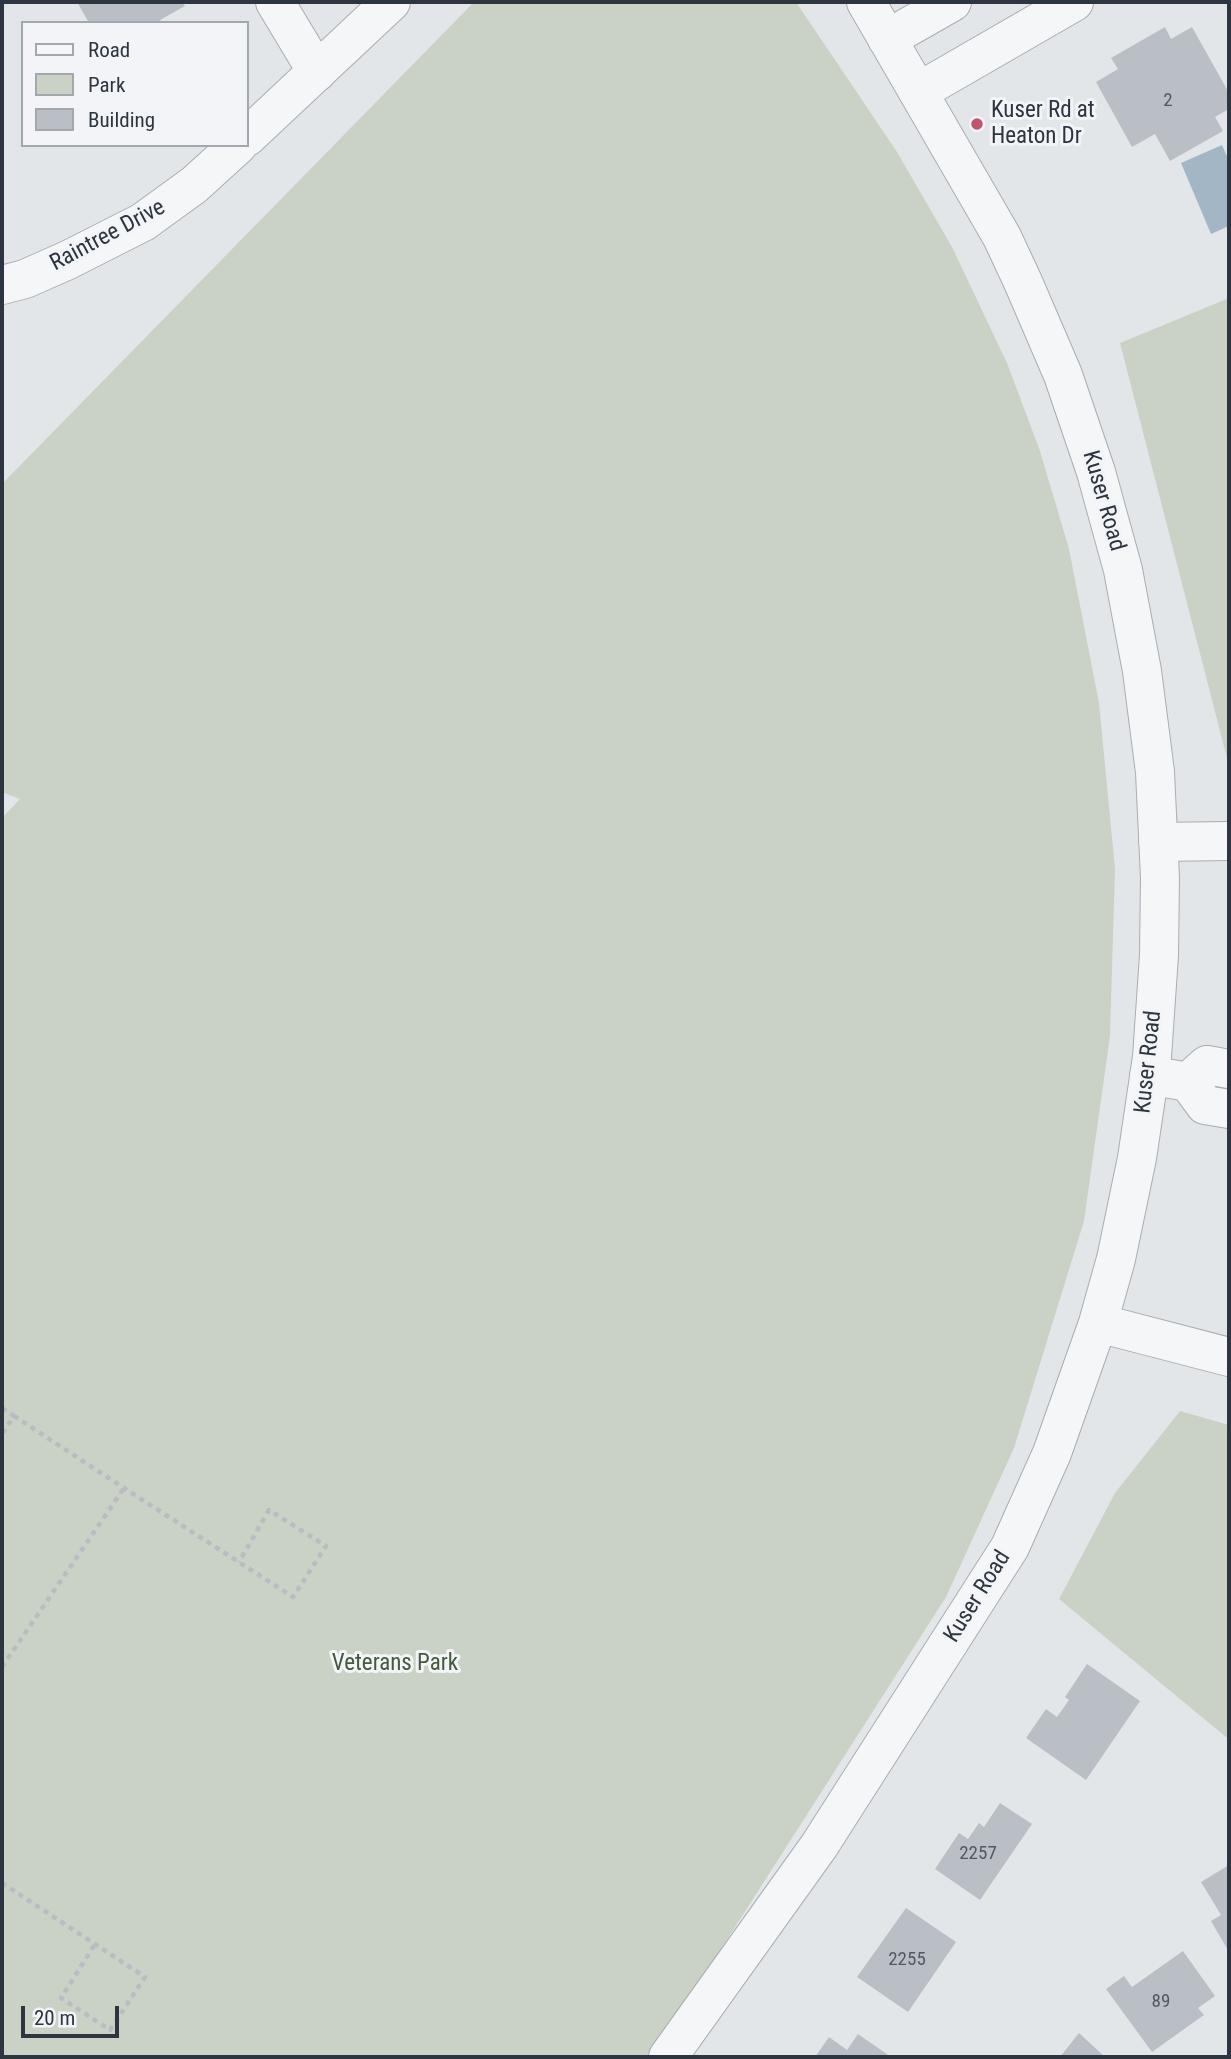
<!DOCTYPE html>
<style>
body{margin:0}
#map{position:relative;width:1231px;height:2059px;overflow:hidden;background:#e3e6e9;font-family:"Roboto Condensed",sans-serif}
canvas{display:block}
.frame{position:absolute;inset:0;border:4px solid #2c3540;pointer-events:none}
.legend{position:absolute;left:21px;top:21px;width:228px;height:126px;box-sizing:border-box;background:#f2f4f7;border:2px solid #a3a8ae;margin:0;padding:9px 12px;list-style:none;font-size:21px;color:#2c3540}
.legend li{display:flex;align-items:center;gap:14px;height:35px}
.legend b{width:35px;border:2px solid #a3a8ae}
.scale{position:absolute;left:21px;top:2006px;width:98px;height:32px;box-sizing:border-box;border:4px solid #2c3540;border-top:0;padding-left:9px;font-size:21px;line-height:24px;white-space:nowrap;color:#2c3540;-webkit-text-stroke:5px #f2f4f7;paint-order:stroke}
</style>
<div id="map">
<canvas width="1231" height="2059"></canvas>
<div class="frame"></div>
<ul class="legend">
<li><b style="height:9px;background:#f5f6f8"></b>Road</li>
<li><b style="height:19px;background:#c9d2c5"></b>Park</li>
<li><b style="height:19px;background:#babfc6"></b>Building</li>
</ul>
<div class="scale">20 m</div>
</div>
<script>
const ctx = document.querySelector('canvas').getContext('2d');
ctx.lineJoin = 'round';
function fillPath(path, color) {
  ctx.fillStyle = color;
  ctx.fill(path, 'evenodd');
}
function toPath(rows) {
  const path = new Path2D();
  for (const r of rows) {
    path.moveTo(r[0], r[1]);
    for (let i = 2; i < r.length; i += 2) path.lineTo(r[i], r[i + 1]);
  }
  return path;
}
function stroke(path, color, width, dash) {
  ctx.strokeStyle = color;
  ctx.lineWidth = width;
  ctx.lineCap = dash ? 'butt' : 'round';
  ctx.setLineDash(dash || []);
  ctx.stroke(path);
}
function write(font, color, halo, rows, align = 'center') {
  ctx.font = font + ' "Roboto Condensed",sans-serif';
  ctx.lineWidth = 6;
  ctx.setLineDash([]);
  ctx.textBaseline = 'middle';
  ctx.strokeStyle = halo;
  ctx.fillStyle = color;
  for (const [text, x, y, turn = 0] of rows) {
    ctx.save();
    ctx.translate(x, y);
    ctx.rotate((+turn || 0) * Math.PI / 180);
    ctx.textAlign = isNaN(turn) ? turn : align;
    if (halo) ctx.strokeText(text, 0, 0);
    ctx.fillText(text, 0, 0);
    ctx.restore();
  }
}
fillPath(toPath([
 [474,2,796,2,897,152,952,247,1007,363,1040,451,1069,549,1099,703,1115,869,1110,1036,1084,1221,1014,1448,946,1597,652,2057,2,2057,2,818,20,799,2,792,2,484],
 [1229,298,1229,766,1120,343],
 [1180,1411,1229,1425,1229,1737,1226,1737,1059,1599,1115,1493]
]), '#c9d2c5');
fillPath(toPath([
 [1222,145,1229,161,1229,226,1211,234,1181,163]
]), '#a2b6c5');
fillPath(toPath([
 [77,2,182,2,185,6,160,20,162,23,89,23],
 [1165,27,1171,39,1192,27,1229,93,1229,109,1215,117,1223,131,1170,161,1155,134,1132,147,1096,82,1118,69,1111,58],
 [1087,1664,1140,1701,1086,1780,1026,1738,1046,1709,1057,1717,1069,1700,1065,1697],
 [1000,1803,1032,1824,980,1900,935,1869,959,1833,968,1839,979,1823,984,1827],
 [1229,1865,1229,1952,1211,1921,1221,1915,1201,1882],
 [906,1908,956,1942,908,2012,857,1977],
 [1183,1951,1215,1996,1198,2008,1204,2015,1152,2052,1106,1989,1124,1976,1132,1987],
 [1079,2033,1105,2057,1060,2057],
 [858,2034,891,2057,815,2057,829,2037,847,2050]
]), '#babfc6');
const minor = toPath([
 [275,2,317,72],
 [887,39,952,2],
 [918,92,1074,2],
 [247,137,391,2],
 [2,285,25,279,68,260,143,222,194,185,238,145],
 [1158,842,1229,841],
 [1149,1075,1188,1082,1205,1105,1229,1109],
 [1188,1082,1207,1065,1229,1069],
 [1098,1323,1229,1357],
 [668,2057,819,1846,1010,1547,1052,1453,1098,1323,1116,1259,1137,1158,1152,1057,1159,955,1160,878,1155,772,1142,671,1123,570,1096,472,1063,375,1023,282,1002,237,866,2]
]);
stroke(minor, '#a8adb3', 40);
stroke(toPath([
 [2,1408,14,1416,2,1434],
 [14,1416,124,1488,293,1597,326,1546,269,1510,239,1562],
 [2,1667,124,1488],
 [2,1883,95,1944,145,1977,110,2030,61,1998,95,1944]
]), '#b9bcc1', 4.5, [5, 5]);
stroke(minor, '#f5f6f8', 38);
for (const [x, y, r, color] of [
 [977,124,7,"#c0566e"]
]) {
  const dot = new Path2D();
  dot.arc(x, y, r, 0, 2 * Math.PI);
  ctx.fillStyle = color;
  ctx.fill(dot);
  stroke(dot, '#f2f4f7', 2.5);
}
write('19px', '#505862', null, [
 ["2",1168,101],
 ["2257",978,1854],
 ["2255",907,1960],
 ["89",1161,2002]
]);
write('23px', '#2c3540', '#f2f4f7', [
 ["Kuser Rd at",991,111],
 ["Heaton Dr",991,137]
], 'left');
write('23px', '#2c3540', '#f2f4f7', [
 ["Raintree Drive",108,236,-28],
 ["Kuser Road",1103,501,74],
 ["Kuser Road",1149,1062,-84],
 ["Kuser Road",978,1597,-58]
]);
write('23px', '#435a3b', '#f2f4f7', [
 ["Veterans Park",395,1664]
]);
</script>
